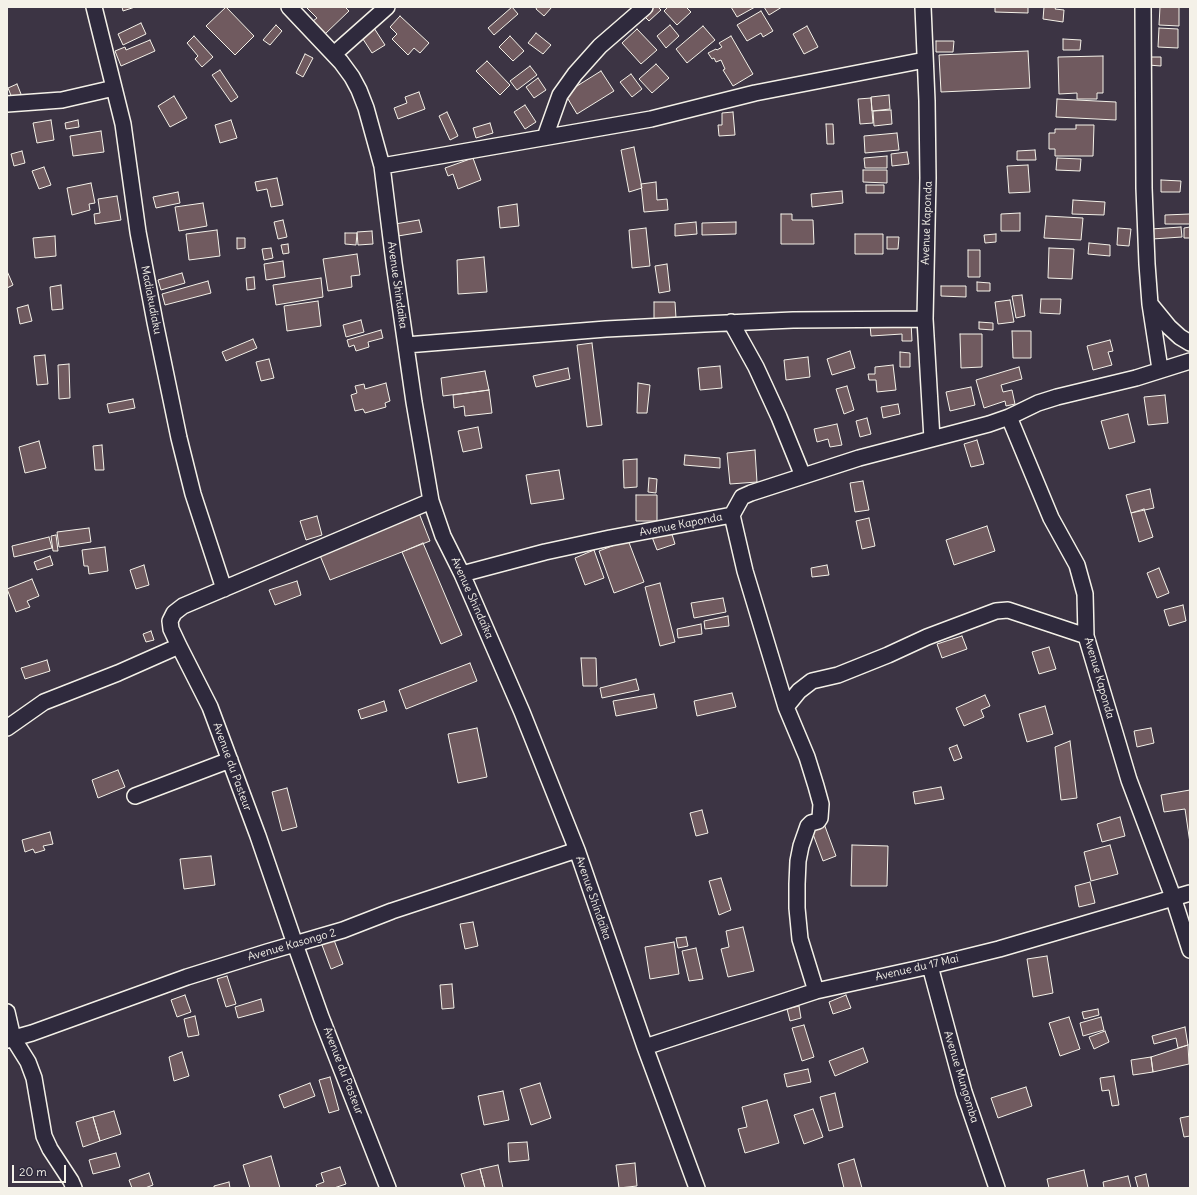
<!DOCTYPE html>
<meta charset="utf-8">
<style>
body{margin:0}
#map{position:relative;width:1197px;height:1195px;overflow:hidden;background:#3c3444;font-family:Delius,sans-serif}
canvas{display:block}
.frame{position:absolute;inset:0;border:8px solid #f4f1e8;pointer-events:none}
.scale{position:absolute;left:12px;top:1165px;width:54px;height:18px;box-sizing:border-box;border:2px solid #f4f1e8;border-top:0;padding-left:5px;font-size:12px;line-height:14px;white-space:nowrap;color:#f4f1e8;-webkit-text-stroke:3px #2f2a3d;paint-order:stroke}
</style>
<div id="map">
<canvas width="1197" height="1195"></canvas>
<div class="frame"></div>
<div class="scale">20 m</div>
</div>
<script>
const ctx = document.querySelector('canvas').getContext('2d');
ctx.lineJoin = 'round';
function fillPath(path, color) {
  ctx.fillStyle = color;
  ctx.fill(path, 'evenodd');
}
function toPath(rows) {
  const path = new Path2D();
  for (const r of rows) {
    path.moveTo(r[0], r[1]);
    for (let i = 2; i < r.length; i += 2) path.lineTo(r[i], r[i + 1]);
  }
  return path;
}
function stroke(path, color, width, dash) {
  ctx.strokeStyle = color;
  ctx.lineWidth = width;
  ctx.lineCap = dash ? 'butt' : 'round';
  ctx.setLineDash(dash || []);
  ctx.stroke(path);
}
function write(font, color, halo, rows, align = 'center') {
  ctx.font = font + ' Delius,sans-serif';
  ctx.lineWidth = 3.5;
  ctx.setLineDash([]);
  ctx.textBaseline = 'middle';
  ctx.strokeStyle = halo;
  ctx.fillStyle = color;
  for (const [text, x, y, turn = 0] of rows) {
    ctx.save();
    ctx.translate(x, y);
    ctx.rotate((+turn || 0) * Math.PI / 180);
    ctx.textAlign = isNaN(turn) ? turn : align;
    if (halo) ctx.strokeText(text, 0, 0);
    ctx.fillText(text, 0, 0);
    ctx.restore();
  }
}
const building = toPath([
 [122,7,135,7,123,11,122,7],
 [226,7,254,36,235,55,206,26,226,7],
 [306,7,345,7,349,11,325,34,313,21,317,18,306,7],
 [512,7,518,14,494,35,488,28,512,7],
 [537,7,552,7,544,16,536,9,537,7],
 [651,7,658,7,661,10,649,21,643,15,651,7],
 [668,7,686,7,691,12,677,25,664,11,668,7],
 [731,7,755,7,737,17,731,7],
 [764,7,782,7,769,15,764,7],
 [995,7,1028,7,1028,13,995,12,995,7],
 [1044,7,1056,7,1055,9,1064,10,1063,22,1043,19,1044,7],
 [1160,7,1179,7,1179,26,1159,25,1160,7],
 [761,11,773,31,763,37,761,33,747,41,737,25,761,11],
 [400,16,429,43,420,53,414,48,408,55,392,39,397,34,390,27,400,16],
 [141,23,146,34,123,45,118,34,141,23],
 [276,25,282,31,270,45,263,40,276,25],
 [670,25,679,36,666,48,657,36,670,25],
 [703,26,715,40,687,63,676,49,703,26],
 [807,26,818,47,804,54,793,34,807,26],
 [374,28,385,45,372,53,361,36,374,28],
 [1159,28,1178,29,1178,48,1158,47,1159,28],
 [637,29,657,50,641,64,622,43,637,29],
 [536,33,551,45,543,54,528,43,536,33],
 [194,36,213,57,202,67,195,59,198,56,187,43,194,36],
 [510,36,524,51,513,61,499,47,510,36],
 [731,36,753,74,733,86,723,70,725,69,721,60,716,62,714,58,712,59,708,53,716,49,717,50,722,47,719,43,731,36],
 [1063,39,1081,40,1080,50,1063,50,1063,39],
 [150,40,155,51,121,66,115,51,125,47,126,50,150,40],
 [936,41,954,41,953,52,936,52,936,41],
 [1028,51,1030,88,941,92,939,55,1028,51],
 [305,54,313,58,303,77,296,73,305,54],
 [1103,56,1103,93,1097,93,1097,99,1077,99,1077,93,1059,94,1058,57,1103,56],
 [1148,57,1161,57,1161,66,1148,65,1148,57],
 [487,61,510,85,500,95,476,71,487,61],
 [656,64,669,78,652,93,639,79,656,64],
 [530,66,537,75,517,90,510,81,530,66],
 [220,70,238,97,231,102,212,75,220,70],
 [601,71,614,91,577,114,568,99,564,101,561,96,601,71],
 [631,74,642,89,632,97,620,82,631,74],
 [538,78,546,90,534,98,526,87,538,78],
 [17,84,23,99,14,103,8,88,17,84],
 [419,92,425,109,398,119,394,108,407,103,405,97,419,92],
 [889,95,890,109,872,111,871,97,889,95],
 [174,96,187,118,170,127,158,106,174,96],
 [871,98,873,123,860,124,858,99,871,98],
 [1057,99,1116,102,1116,120,1056,117,1057,99],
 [525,105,536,122,525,129,514,112,525,105],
 [891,110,892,124,874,126,873,111,891,110],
 [447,112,458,136,450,140,439,116,447,112],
 [733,112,735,135,719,136,718,125,722,125,722,113,733,112],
 [51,120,54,140,37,143,33,123,51,120],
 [78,120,79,127,66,129,65,123,78,120],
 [231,120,237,138,220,143,215,125,231,120],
 [490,123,493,133,476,138,473,128,490,123],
 [826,124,833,124,834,144,827,144,826,124],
 [1076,125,1094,125,1093,156,1055,156,1055,149,1049,149,1049,133,1055,133,1055,129,1076,129,1076,125],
 [101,131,104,152,73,156,70,136,101,131],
 [897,133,899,150,865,153,864,136,897,133],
 [634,147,642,188,629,192,621,150,634,147],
 [1035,150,1036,160,1017,160,1017,151,1035,150],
 [22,151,25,163,14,166,11,154,22,151],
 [907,152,909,164,892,166,891,154,907,152],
 [887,156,887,168,865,168,864,158,887,156],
 [473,158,481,180,458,189,453,174,448,176,445,168,473,158],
 [1057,158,1081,159,1080,171,1056,170,1057,158],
 [1028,165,1030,192,1009,193,1007,166,1028,165],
 [44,167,51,185,39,189,32,171,44,167],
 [863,170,887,170,887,183,863,182,863,170],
 [277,178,283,205,271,207,267,189,257,191,255,182,277,178],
 [1161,180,1181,181,1180,192,1161,192,1161,180],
 [656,182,657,200,667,199,668,210,644,212,641,184,656,182],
 [91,183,95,203,89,204,90,210,72,215,67,188,91,183],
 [866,185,884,185,884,193,866,193,866,185],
 [842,191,843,203,812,207,811,194,842,191],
 [178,192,180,203,156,208,153,197,178,192],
 [117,196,121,220,95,224,94,214,100,213,98,199,117,196],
 [1073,200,1105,202,1104,215,1072,214,1073,200],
 [203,203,207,226,179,231,175,207,203,203],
 [517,204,519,226,500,228,498,207,517,204],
 [1020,213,1020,231,1001,231,1001,214,1020,213],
 [781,214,792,214,792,220,813,220,814,244,781,244,781,214],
 [1190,214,1190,224,1165,224,1165,215,1190,214],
 [1046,216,1083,218,1081,240,1044,238,1046,216],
 [283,220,287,237,278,239,274,222,283,220],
 [419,220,422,232,398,236,395,224,419,220],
 [696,222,697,234,675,236,675,224,696,222],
 [736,222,736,234,702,235,702,223,736,222],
 [1181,227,1182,237,1152,239,1151,229,1181,227],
 [1190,227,1190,238,1184,238,1184,228,1190,227],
 [646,228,650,266,632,268,629,230,646,228],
 [1118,228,1131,229,1129,246,1117,245,1118,228],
 [217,230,220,256,189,260,186,234,217,230],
 [372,231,373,244,358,245,357,232,372,231],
 [345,233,357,233,356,245,345,244,345,233],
 [855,234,883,234,883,254,855,254,855,234],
 [996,234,996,242,985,243,984,235,996,234],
 [55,236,56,256,35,258,33,238,55,236],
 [887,237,899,237,898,249,887,249,887,237],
 [237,238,245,238,245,248,237,249,237,238],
 [1089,243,1110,245,1110,256,1088,254,1089,243],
 [288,244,289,253,283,254,281,245,288,244],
 [271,248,273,258,264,260,262,249,271,248],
 [1049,248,1074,249,1072,279,1048,278,1049,248],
 [968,250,980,250,980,277,968,277,968,250],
 [357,254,360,275,351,276,352,287,328,291,323,259,357,254],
 [484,257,487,292,458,294,457,260,484,257],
 [283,261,285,277,266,280,264,264,283,261],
 [667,264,670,291,659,293,655,266,667,264],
 [7,271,13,285,7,288,7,271],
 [182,273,185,283,161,290,158,280,182,273],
 [254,277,255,289,247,290,246,278,254,277],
 [321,278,323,297,276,305,273,285,321,278],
 [208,281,211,293,165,305,162,294,208,281],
 [977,282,990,283,990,291,977,291,977,282],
 [61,285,63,309,52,310,50,287,61,285],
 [941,286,966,286,966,297,941,296,941,286],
 [1022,295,1025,316,1016,318,1012,296,1022,295],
 [1041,299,1061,299,1060,314,1040,313,1041,299],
 [1010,300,1014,322,998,324,995,302,1010,300],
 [318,301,321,326,287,331,284,306,318,301],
 [654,302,675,302,676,318,654,319,654,302],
 [28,305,32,321,20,324,17,308,28,305],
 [361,320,364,332,346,337,343,325,361,320],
 [911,322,912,341,902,341,902,334,871,336,870,325,911,322],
 [979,322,993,323,993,330,979,329,979,322],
 [381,330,383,338,368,342,369,347,356,351,354,345,349,347,347,340,381,330],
 [1012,331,1031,331,1031,358,1013,358,1012,331],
 [960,334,982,334,982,367,961,368,960,334],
 [253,339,257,348,226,361,222,352,253,339],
 [1110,340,1113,351,1108,352,1112,365,1093,370,1087,346,1110,340],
 [592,343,602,425,587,427,577,345,592,343],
 [850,351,855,368,832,375,827,359,850,351],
 [900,352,910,353,910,367,900,367,900,352],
 [45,355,48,384,37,385,34,356,45,355],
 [808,357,810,377,786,380,784,360,808,357],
 [269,359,274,378,261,381,256,362,269,359],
 [69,364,70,398,59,399,58,365,69,364],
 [893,365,896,390,877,392,876,380,869,380,868,374,875,374,875,367,893,365],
 [720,366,722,388,700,390,698,368,720,366],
 [1019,367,1022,379,1001,385,1003,392,1012,390,1015,404,1006,406,1005,401,984,408,976,380,1019,367],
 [568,368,570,379,536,387,533,376,568,368],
 [485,371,489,390,443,396,441,378,485,371],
 [386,383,390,401,385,403,386,407,365,413,363,409,355,411,351,395,357,393,355,386,364,384,365,389,386,383],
 [638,383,650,385,647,413,637,413,638,383],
 [847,386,854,410,844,414,836,389,847,386],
 [971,387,975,405,950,411,946,392,971,387],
 [489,390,492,413,465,416,464,406,454,408,453,395,489,390],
 [1165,395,1168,423,1148,425,1144,397,1165,395],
 [133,399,135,408,109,413,107,404,133,399],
 [898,404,900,414,883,418,881,407,898,404],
 [1128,414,1135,442,1109,449,1101,421,1128,414],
 [867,418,871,434,860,437,856,421,867,418],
 [837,424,842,445,830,447,828,439,817,442,814,429,837,424],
 [478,427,482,448,463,452,458,431,478,427],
 [977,440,984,464,971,467,964,444,977,440],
 [39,441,46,468,25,473,19,447,39,441],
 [102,445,104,470,95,470,93,446,102,445],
 [755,450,757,482,730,484,727,453,755,450],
 [685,455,720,458,720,468,684,465,685,455],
 [637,459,637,487,624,488,623,460,637,459],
 [559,470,564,499,531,504,526,475,559,470],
 [649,478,657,479,656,493,648,492,649,478],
 [863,481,869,510,855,512,850,483,863,481],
 [1150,489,1154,508,1131,513,1126,495,1150,489],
 [636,495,657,495,657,521,636,521,636,495],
 [1144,509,1153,537,1139,542,1131,513,1144,509],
 [419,513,430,541,330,580,319,553,419,513],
 [317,516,322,535,306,540,300,521,317,516],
 [869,518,875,546,862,549,856,521,869,518],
 [987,526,995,551,954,565,946,540,987,526],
 [89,528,91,542,59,547,57,532,89,528],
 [671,531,675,544,657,550,652,537,671,531],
 [56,535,58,551,53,551,51,536,56,535],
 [49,537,52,548,14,557,12,546,49,537],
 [628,540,644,582,614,593,599,551,628,540],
 [423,543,462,635,441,644,402,552,423,543],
 [105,547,108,571,89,574,88,566,84,566,82,550,105,547],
 [594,550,604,578,585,585,575,558,594,550],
 [50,556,53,565,37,570,34,562,50,556],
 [144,565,149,585,136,589,130,570,144,565],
 [827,565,829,575,812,577,811,568,827,565],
 [1159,568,1169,593,1157,598,1147,573,1159,568],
 [32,579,39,596,27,601,30,607,16,612,7,589,32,579],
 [297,581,301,595,275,605,269,590,297,581],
 [660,583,675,642,660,646,645,587,660,583],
 [723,598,726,612,694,618,691,603,723,598],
 [1183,605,1186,621,1169,626,1164,610,1183,605],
 [728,616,729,626,705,629,704,621,728,616],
 [701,624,702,634,678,638,677,629,701,624],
 [151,631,154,640,146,642,143,634,151,631],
 [962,636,967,649,942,658,937,644,962,636],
 [1049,647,1056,669,1039,674,1032,652,1049,647],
 [581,658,596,658,597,686,583,686,581,658],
 [47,660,50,671,25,679,21,668,47,660],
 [470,663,477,681,406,709,399,690,470,663],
 [636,679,639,690,602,698,600,688,636,679],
 [732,693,736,707,697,716,694,701,732,693],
 [654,694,657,708,616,716,613,701,654,694],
 [985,695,990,706,981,710,984,717,964,726,956,708,985,695],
 [384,701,387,711,361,719,358,710,384,701],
 [1045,706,1053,734,1027,742,1019,714,1045,706],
 [477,728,487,777,458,783,448,734,477,728],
 [1151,728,1154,743,1137,747,1134,731,1151,728],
 [1070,741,1077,798,1061,800,1055,747,1070,741],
 [957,745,962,758,954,761,949,748,957,745],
 [118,770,125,787,98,798,92,780,118,770],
 [941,787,944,799,915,804,913,792,941,787],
 [287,788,297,827,282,831,272,792,287,788],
 [1190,790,1190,843,1185,809,1164,812,1161,795,1190,790],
 [702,810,708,833,696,836,690,813,702,810],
 [1120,817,1125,836,1102,842,1097,824,1120,817],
 [823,821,836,856,823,861,810,826,823,821],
 [50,832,53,844,43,846,45,850,35,853,33,849,25,852,22,840,50,832],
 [852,845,888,846,887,886,851,886,852,845],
 [1110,845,1118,874,1091,881,1084,852,1110,845],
 [211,856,215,885,184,889,180,859,211,856],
 [721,878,731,910,719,915,709,881,721,878],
 [1090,882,1095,903,1079,907,1075,886,1090,882],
 [473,922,478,946,465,949,460,924,473,922],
 [743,927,754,971,728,977,721,949,729,947,726,931,743,927],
 [686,937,688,946,678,948,676,938,686,937],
 [334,940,343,964,331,969,322,945,334,940],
 [674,942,679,974,650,979,645,947,674,942],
 [696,948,703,979,689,981,682,951,696,948],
 [1047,956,1053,993,1033,997,1027,959,1047,956],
 [227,976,236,1004,226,1007,217,979,227,976],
 [452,984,454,1008,442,1009,440,985,452,984],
 [185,995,191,1012,177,1017,171,1000,185,995],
 [846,995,851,1008,833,1014,829,1002,846,995],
 [261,999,264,1011,238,1018,235,1007,261,999],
 [799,1006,801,1018,790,1021,787,1009,799,1006],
 [1098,1009,1099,1015,1084,1019,1082,1012,1098,1009],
 [195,1016,199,1035,188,1037,184,1019,195,1016],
 [1069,1017,1080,1049,1060,1056,1049,1023,1069,1017],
 [1101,1017,1104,1030,1083,1036,1080,1023,1101,1017],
 [804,1025,814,1057,802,1061,792,1028,804,1025],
 [1185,1027,1188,1045,1178,1048,1176,1038,1154,1044,1152,1036,1185,1027],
 [1105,1031,1109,1042,1094,1049,1089,1037,1105,1031],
 [1188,1045,1189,1064,1153,1072,1151,1057,1188,1045],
 [863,1048,868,1062,835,1076,829,1061,863,1048],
 [182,1052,189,1076,174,1081,169,1057,182,1052],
 [1151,1057,1153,1072,1133,1075,1131,1060,1151,1057],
 [808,1069,811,1082,787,1087,784,1074,808,1069],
 [1114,1076,1119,1105,1112,1106,1109,1090,1102,1091,1100,1078,1114,1076],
 [330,1077,339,1110,329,1113,319,1080,330,1077],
 [310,1083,315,1096,284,1108,279,1095,310,1083],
 [540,1083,551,1118,531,1125,520,1089,540,1083],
 [1026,1087,1032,1106,998,1118,991,1098,1026,1087],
 [503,1091,509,1120,484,1125,478,1096,503,1091],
 [835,1093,843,1127,829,1131,820,1097,835,1093],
 [767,1100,779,1143,745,1153,738,1129,747,1127,742,1107,767,1100],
 [813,1109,823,1137,804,1144,794,1115,813,1109],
 [114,1111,121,1134,100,1141,93,1117,114,1111],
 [1190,1116,1190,1136,1184,1137,1180,1118,1190,1116],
 [93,1117,100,1141,83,1147,76,1122,93,1117],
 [527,1142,529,1160,509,1162,508,1143,527,1142],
 [116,1153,120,1167,93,1174,89,1160,116,1153],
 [271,1156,280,1188,250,1188,243,1165,271,1156],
 [854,1159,862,1188,844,1188,838,1164,854,1159],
 [635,1163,637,1186,619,1188,616,1165,635,1163],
 [498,1165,503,1188,485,1188,480,1169,498,1165],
 [340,1167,346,1184,334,1188,317,1188,316,1185,324,1182,321,1173,340,1167],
 [480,1169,485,1188,465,1188,461,1174,480,1169],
 [1084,1170,1088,1188,1049,1188,1047,1179,1084,1170],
 [149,1173,153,1185,145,1188,132,1188,129,1180,149,1173],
 [1146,1174,1149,1188,1138,1188,1135,1177,1146,1174],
 [1128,1176,1131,1188,1104,1188,1103,1182,1128,1176],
 [229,1182,230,1188,214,1188,214,1186,229,1182]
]);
fillPath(building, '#705a5f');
stroke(building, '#f4f1e8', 1);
const minor = toPath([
 [94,7,123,124,138,232,155,322,179,438,193,494,224,589],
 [289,7,341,62,352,77,359,90,366,108,382,166,394,263,414,402,431,501,443,536,462,574,522,712,577,850,645,1047,697,1188],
 [923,7,927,101,928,178,925,319,932,439],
 [1143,7,1144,188,1147,264,1150,304,1160,369],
 [334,54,387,7],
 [7,104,62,100,114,88],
 [545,137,560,95,575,74,600,46,645,7],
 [382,166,651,119,755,93,925,60],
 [1151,305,1169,327,1180,337,1190,343],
 [731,322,756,367,779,417,803,476],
 [406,345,606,329,704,324,793,320,925,319],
 [1009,417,1051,518,1077,565,1085,594,1086,636,1129,780,1173,897,1190,950],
 [732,515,745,571,786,707,807,757,816,786,821,804,820,818,818,821,811,823,808,826,801,846,798,861,797,884,797,908,800,939,816,991],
 [462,574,545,552,610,538,732,515,742,497,751,493,859,458,989,424,1009,417,1038,403,1057,397,1136,378,1190,361],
 [786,707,799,691,812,681,838,675,888,655,927,637,996,611,1008,610,1086,636],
 [7,728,44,702,118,673,179,646],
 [135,796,230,760],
 [930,966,964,1092,997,1188],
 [7,1012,13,1038,28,1062,34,1078,44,1136,50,1149,71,1181,74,1188],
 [7,1040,32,1033,187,977,267,952,343,930,392,911,577,850],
 [645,1047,816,991,930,966,999,949,1190,893],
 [388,1188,321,1017,295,944,258,836,210,707,179,646,171,629,170,621,174,613,183,606,431,501]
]);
stroke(minor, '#f4f1e8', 18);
stroke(minor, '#2f2a3d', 15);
write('11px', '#f4f1e8', '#2f2a3d', [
 ["Avenue Kaponda",927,223,-88],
 ["Avenue Shindaïka",397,285,82],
 ["Madiakudiaku",151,300,79],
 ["Avenue Kaponda",681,525,-11],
 ["Avenue Shindaïka",472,598,66],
 ["Avenue Kaponda",1099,678,74],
 ["Avenue du Pasteur",232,767,70],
 ["Avenue Shindaïka",593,898,71],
 ["Avenue Kasongo 2",292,945,-16],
 ["Avenue du 17 Mai",917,968,-13],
 ["Avenue du Pasteur",343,1071,69],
 ["Avenue Mungomba",961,1077,73]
]);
</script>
